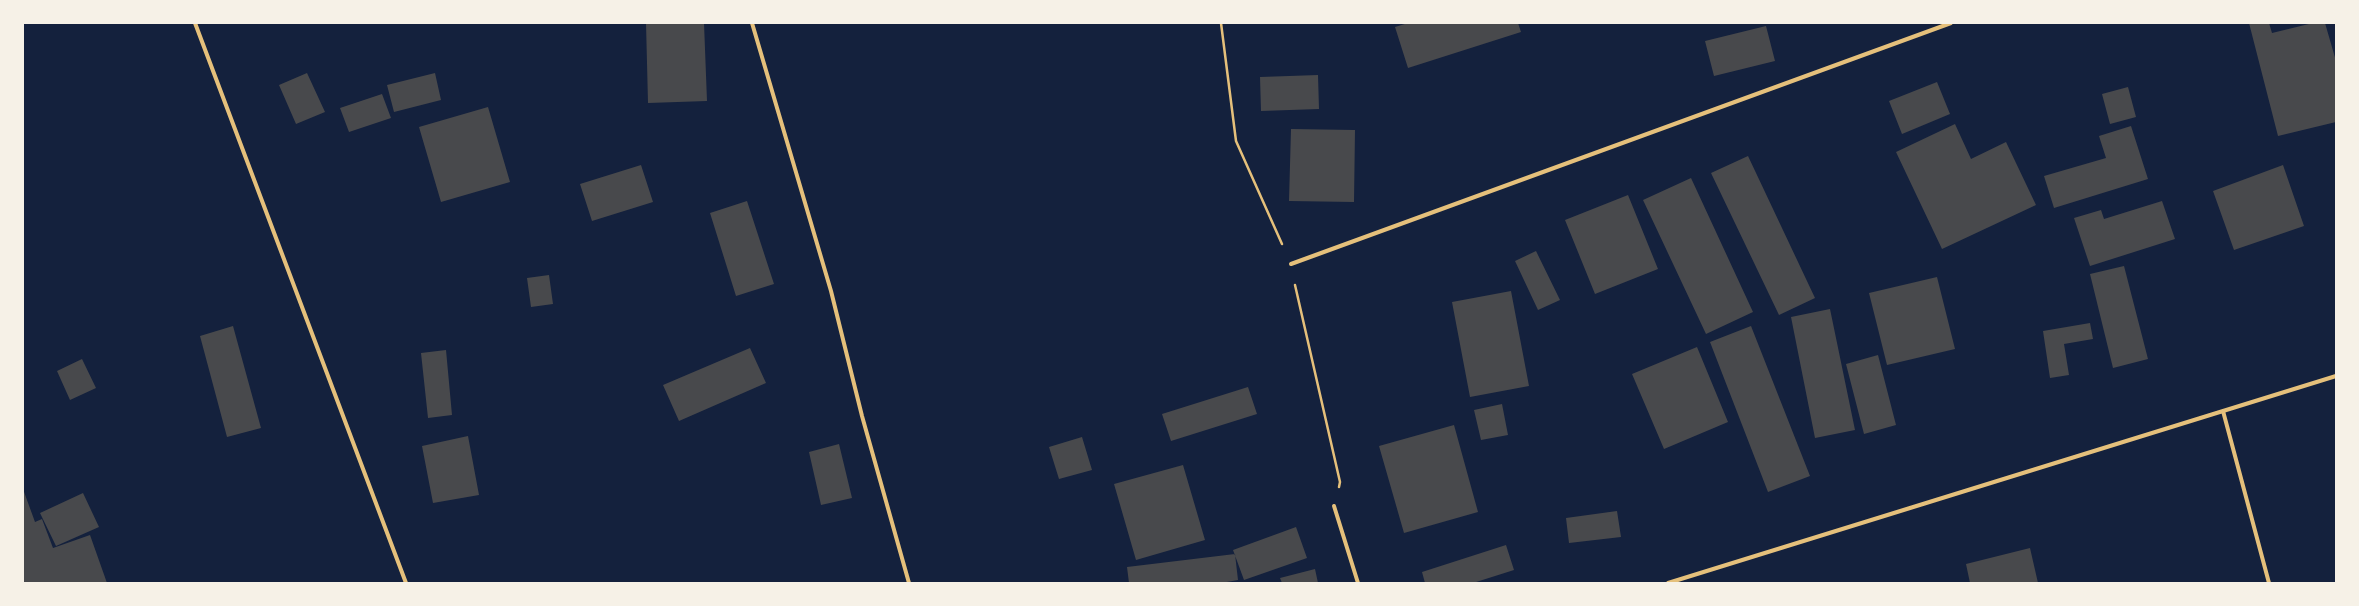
<!DOCTYPE html>
<style>
body{margin:0}
#map{position:relative;width:2359px;height:606px;overflow:hidden;background:#14213d;font-family:Jost,sans-serif}
canvas{display:block}
.frame{position:absolute;inset:0;border:24px solid #f6f1e7;pointer-events:none}
</style>
<div id="map">
<canvas width="2359" height="606"></canvas>
<div class="frame"></div>
</div>
<script>
const ctx = document.querySelector('canvas').getContext('2d');
ctx.lineJoin = 'round';
function fillPath(path, color) {
  ctx.fillStyle = color;
  ctx.fill(path, 'evenodd');
}
function toPath(rows) {
  const path = new Path2D();
  for (const r of rows) {
    path.moveTo(r[0], r[1]);
    for (let i = 2; i < r.length; i += 2) path.lineTo(r[i], r[i + 1]);
  }
  return path;
}
function stroke(path, color, width, dash) {
  ctx.strokeStyle = color;
  ctx.lineWidth = width;
  ctx.lineCap = dash ? 'butt' : 'round';
  ctx.setLineDash(dash || []);
  ctx.stroke(path);
}
fillPath(toPath([
 [646,23,704,23,707,101,648,103],
 [1408,23,1518,23,1521,32,1408,68,1395,27],
 [2249,23,2269,23,2272,33,2313,23,2325,23,2336,61,2336,122,2278,136],
 [1766,26,1775,61,1714,76,1705,41],
 [307,73,325,112,296,124,279,85],
 [435,73,441,100,394,112,387,85],
 [1318,75,1319,109,1261,111,1260,77],
 [1937,82,1950,114,1902,134,1889,101],
 [2128,87,2136,117,2110,124,2102,94],
 [382,94,391,118,349,132,340,108],
 [488,107,510,182,441,202,419,127],
 [1955,124,1971,159,2006,142,2036,205,1942,249,1896,152],
 [2131,126,2148,179,2054,208,2044,176,2106,158,2099,136],
 [1291,129,1355,130,1354,202,1289,201],
 [1748,156,1815,298,1779,315,1711,173],
 [641,165,653,202,592,221,580,184],
 [2283,165,2304,226,2234,250,2213,191],
 [1691,178,1753,312,1706,334,1643,200],
 [1628,195,1658,269,1595,294,1565,220],
 [747,201,774,284,736,296,710,213],
 [2162,201,2175,239,2090,266,2074,218,2101,210,2104,219],
 [1536,251,1560,300,1538,310,1515,261],
 [2124,266,2148,359,2113,368,2090,274],
 [549,275,553,304,531,307,527,278],
 [1937,277,1955,349,1887,365,1869,293],
 [1511,291,1529,386,1470,397,1452,302],
 [1830,309,1855,430,1815,438,1791,317],
 [2090,323,2093,339,2064,344,2069,375,2050,378,2043,331],
 [233,326,261,428,227,437,200,336],
 [1751,326,1810,476,1768,492,1710,342],
 [1697,347,1728,422,1664,449,1632,374],
 [750,348,766,383,679,421,663,385],
 [446,350,452,415,428,418,421,353],
 [1878,355,1896,425,1864,434,1846,364],
 [82,359,96,388,70,400,57,371],
 [1248,387,1257,414,1171,441,1162,414],
 [1502,404,1508,435,1481,440,1474,410],
 [1454,425,1478,512,1404,533,1379,446],
 [468,436,479,495,433,503,422,446],
 [1082,437,1092,470,1059,479,1049,447],
 [839,444,852,498,821,505,809,452],
 [1183,465,1205,540,1136,560,1114,484],
 [23,489,35,522,42,519,53,548,90,535,107,583,23,583],
 [83,493,99,527,56,546,40,513],
 [1617,511,1621,537,1569,543,1566,518],
 [1296,527,1307,558,1244,580,1233,550],
 [1506,545,1514,570,1473,583,1425,583,1422,572],
 [2030,548,2038,583,1970,583,1966,564],
 [1235,554,1238,580,1221,583,1129,583,1127,567],
 [1315,569,1318,583,1282,583,1280,578]
]), '#48494c');
stroke(toPath([
 [1221,23,1236,141,1282,244],
 [1295,285,1340,482,1339,487]
]), '#e5c07b', 2.5);
stroke(toPath([
 [195,23,406,583],
 [752,23,831,291,862,416,909,583],
 [1291,264,1951,23],
 [2223,411,2269,583],
 [1334,506,1358,583],
 [1668,583,2336,376]
]), '#e5c07b', 4);
</script>
